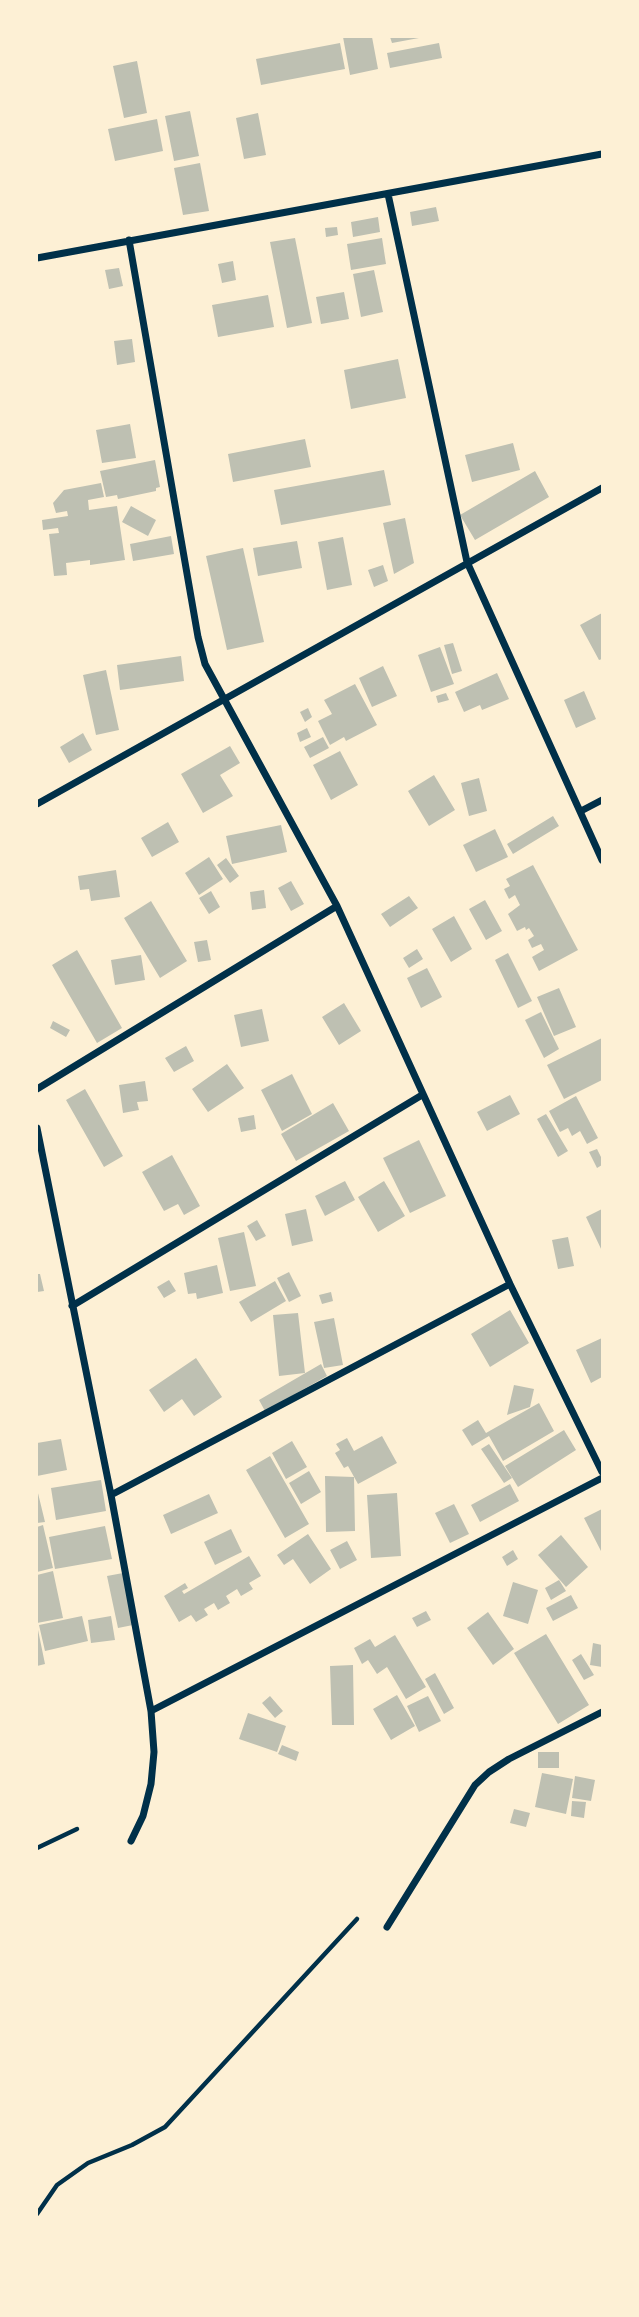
<!DOCTYPE html>
<style>
body{margin:0}
#map{position:relative;width:639px;height:2317px;overflow:hidden;background:#fdf0d5;font-family:Figtree,sans-serif}
canvas{display:block}
.frame{position:absolute;inset:0;border:38px solid #fdf0d5;pointer-events:none}
</style>
<div id="map">
<canvas width="639" height="2317"></canvas>
<div class="frame"></div>
</div>
<script>
const ctx = document.querySelector('canvas').getContext('2d');
ctx.lineJoin = 'round';
function fillPath(path, color) {
  ctx.fillStyle = color;
  ctx.fill(path, 'evenodd');
}
function toPath(rows) {
  const path = new Path2D();
  for (const r of rows) {
    path.moveTo(r[0], r[1]);
    for (let i = 2; i < r.length; i += 2) path.lineTo(r[i], r[i + 1]);
  }
  return path;
}
function stroke(path, color, width, dash) {
  ctx.strokeStyle = color;
  ctx.lineWidth = width;
  ctx.lineCap = dash ? 'butt' : 'round';
  ctx.setLineDash(dash || []);
  ctx.stroke(path);
}
fillPath(toPath([
 [343,37,372,37,378,69,350,75],
 [390,37,419,37,419,38,392,43],
 [340,43,345,69,261,85,256,59],
 [439,43,442,58,390,68,387,53],
 [137,61,147,113,124,118,113,66],
 [190,111,199,156,174,161,165,116],
 [258,113,266,155,244,159,236,118],
 [157,119,163,151,115,161,108,129],
 [200,163,209,211,183,215,174,168],
 [436,207,439,221,412,226,410,212],
 [378,217,380,232,353,237,351,222],
 [337,227,338,235,326,237,325,228],
 [295,238,312,323,287,328,270,242],
 [382,238,386,264,351,270,347,244],
 [233,261,236,280,222,283,218,264],
 [119,268,123,286,109,289,105,270],
 [374,270,383,312,361,317,353,274],
 [344,292,349,319,321,324,316,297],
 [268,295,274,327,218,337,212,305],
 [132,339,135,362,117,365,114,341],
 [398,359,406,398,351,409,344,370],
 [130,424,136,458,102,463,96,430],
 [305,439,311,467,233,482,228,454],
 [513,443,520,470,472,482,465,455],
 [155,460,160,487,156,488,156,491,118,499,117,495,106,497,100,471],
 [384,470,391,505,281,525,274,490],
 [535,471,549,497,475,540,460,515],
 [101,483,104,497,88,500,89,510,117,506,125,560,90,565,90,560,66,563,67,575,54,576,49,534,59,533,58,528,43,530,42,520,68,516,67,511,56,513,53,503,64,490],
 [131,506,156,520,148,536,122,522],
 [405,518,414,563,394,574,383,523],
 [171,536,174,554,133,561,130,544],
 [343,537,352,585,327,590,318,542],
 [297,541,302,568,258,576,253,548],
 [243,548,264,642,227,650,206,556],
 [383,565,388,581,374,587,368,570],
 [602,613,602,659,599,660,580,625],
 [453,643,462,671,452,674,444,645],
 [440,647,454,684,431,692,418,655],
 [181,656,184,681,120,690,117,665],
 [383,666,397,696,372,707,359,678],
 [106,670,119,730,96,735,83,675],
 [497,673,509,699,482,710,480,705,464,712,455,692],
 [355,684,377,725,346,741,344,737,330,745,318,721,332,714,324,700],
 [584,691,596,719,576,728,564,700],
 [446,693,449,700,438,703,436,696],
 [308,708,312,717,305,722,300,712],
 [307,728,311,737,300,742,297,733],
 [83,733,92,750,69,763,60,747],
 [323,737,329,748,310,758,304,747],
 [230,746,240,763,220,775,233,796,203,813,181,774],
 [340,751,358,785,331,800,313,765],
 [434,775,455,810,429,826,408,791],
 [479,778,487,811,469,816,461,783],
 [553,816,559,826,513,854,507,844],
 [168,822,179,842,152,857,141,838],
 [281,825,287,852,232,864,226,836],
 [495,829,508,857,476,872,463,845],
 [209,857,223,879,199,895,185,873],
 [226,858,239,876,230,883,217,865],
 [533,865,578,950,539,971,532,957,544,950,541,944,532,948,528,940,534,936,529,928,526,930,525,927,517,931,508,914,520,905,515,895,509,899,504,889,510,886,506,879],
 [116,870,120,897,91,901,89,889,80,890,78,876],
 [291,881,304,904,291,911,278,888],
 [264,890,266,908,252,910,250,892],
 [211,891,220,907,209,914,199,898],
 [409,896,418,908,390,927,381,914],
 [485,900,502,931,486,940,469,909],
 [151,901,187,961,160,978,124,918],
 [454,916,472,949,451,962,432,929],
 [207,940,211,960,198,962,194,942],
 [417,949,423,959,409,968,403,958],
 [77,950,122,1028,97,1043,52,965],
 [508,953,532,1001,518,1008,495,960],
 [141,955,145,980,115,985,111,960],
 [427,968,442,997,421,1008,407,978],
 [559,988,576,1027,554,1036,537,997],
 [344,1003,361,1031,339,1045,322,1017],
 [262,1009,269,1041,241,1047,234,1015],
 [541,1012,559,1049,544,1058,525,1020],
 [53,1021,70,1030,66,1037,50,1028],
 [602,1038,602,1080,564,1099,547,1065],
 [186,1046,194,1061,174,1072,165,1058],
 [227,1064,244,1088,208,1112,192,1089],
 [292,1074,312,1114,282,1131,261,1090],
 [145,1081,148,1101,137,1102,139,1110,123,1113,119,1085],
 [85,1089,123,1156,104,1167,66,1100],
 [510,1095,520,1114,487,1131,477,1112],
 [576,1096,598,1138,587,1144,580,1131,572,1136,568,1128,560,1132,549,1111],
 [333,1103,349,1131,296,1161,281,1134],
 [546,1114,568,1151,558,1157,537,1119],
 [254,1115,256,1129,241,1132,238,1118],
 [419,1140,446,1196,410,1213,383,1158],
 [597,1149,602,1159,602,1165,597,1168,589,1152],
 [172,1155,200,1206,184,1215,178,1204,164,1211,142,1172],
 [345,1181,355,1200,325,1216,315,1196],
 [384,1181,405,1216,378,1232,358,1197],
 [306,1209,313,1241,292,1246,285,1214],
 [602,1209,602,1251,586,1217],
 [257,1220,266,1236,256,1241,247,1226],
 [244,1232,256,1286,230,1291,218,1238],
 [568,1237,574,1266,558,1269,552,1240],
 [217,1265,223,1293,197,1299,196,1293,188,1294,184,1273],
 [289,1272,301,1296,289,1302,277,1278],
 [37,1274,40,1274,44,1291,37,1292],
 [169,1280,176,1291,164,1298,157,1287],
 [275,1281,286,1301,251,1322,239,1302],
 [331,1292,333,1301,322,1304,319,1295],
 [510,1310,529,1343,490,1367,471,1334],
 [298,1313,305,1373,279,1376,273,1315],
 [334,1318,343,1365,324,1368,314,1322],
 [602,1338,602,1377,591,1383,576,1350],
 [196,1358,222,1397,194,1416,182,1399,164,1412,149,1390],
 [321,1364,327,1376,265,1411,259,1400],
 [514,1385,534,1389,530,1407,507,1415],
 [539,1403,554,1431,503,1461,489,1436,472,1446,462,1430,478,1420,486,1433],
 [564,1430,576,1450,518,1487,505,1466],
 [382,1436,397,1463,358,1484,348,1466,344,1468,335,1453,340,1450,336,1444,347,1438,354,1451],
 [61,1439,67,1470,37,1476,37,1443],
 [292,1441,307,1467,286,1479,272,1453],
 [489,1444,512,1478,504,1483,481,1449],
 [270,1456,309,1524,285,1538,246,1470],
 [309,1471,321,1492,301,1504,289,1483],
 [325,1476,354,1477,355,1531,326,1532],
 [101,1480,106,1511,56,1520,51,1488],
 [510,1484,519,1501,480,1522,471,1505],
 [37,1489,45,1522,37,1523],
 [397,1493,401,1556,371,1558,367,1495],
 [209,1494,218,1513,171,1534,163,1515],
 [454,1504,469,1534,450,1543,435,1513],
 [602,1509,602,1553,584,1518],
 [43,1525,53,1568,37,1572,37,1527],
 [105,1526,112,1559,55,1569,49,1537],
 [231,1529,242,1552,215,1565,204,1542],
 [308,1534,331,1569,310,1584,293,1559,284,1565,277,1555],
 [561,1535,588,1567,566,1587,538,1555],
 [347,1541,357,1560,340,1569,330,1550],
 [513,1550,518,1559,507,1566,502,1557],
 [249,1556,261,1576,249,1583,253,1589,241,1596,237,1589,226,1596,230,1603,218,1610,214,1603,204,1609,208,1615,196,1622,191,1615,179,1622,164,1596,185,1583,188,1588,182,1591,184,1594],
 [53,1571,63,1618,37,1623,37,1575],
 [123,1573,133,1625,118,1628,107,1576],
 [559,1580,566,1591,551,1600,545,1588],
 [513,1582,538,1590,528,1624,503,1616],
 [571,1595,578,1608,553,1621,546,1608],
 [426,1611,431,1620,417,1627,412,1618],
 [488,1612,514,1649,493,1665,467,1628],
 [82,1616,88,1641,45,1651,39,1625],
 [111,1616,115,1640,91,1643,88,1620],
 [37,1625,45,1664,37,1666],
 [546,1634,589,1705,558,1724,514,1653],
 [395,1635,426,1687,406,1699,387,1667,377,1674,368,1660,362,1664,354,1648,370,1639,375,1647],
 [593,1643,602,1645,602,1667,590,1665],
 [581,1654,594,1675,584,1680,572,1660],
 [353,1665,354,1725,332,1725,330,1666],
 [435,1673,454,1708,444,1714,425,1679],
 [397,1695,415,1726,391,1740,373,1709],
 [270,1696,283,1711,275,1718,262,1703],
 [428,1696,441,1721,419,1732,407,1706],
 [248,1713,286,1726,277,1752,239,1739],
 [282,1745,299,1752,296,1761,278,1754],
 [538,1752,559,1752,559,1768,538,1768],
 [542,1773,573,1779,566,1814,535,1807],
 [575,1776,595,1780,591,1801,572,1798],
 [572,1801,586,1802,584,1818,571,1816],
 [514,1809,530,1813,526,1827,510,1823]
]), '#bec0b2');
stroke(toPath([
 [37,1848,77,1829],
 [37,2214,57,2185,88,2163,132,2145,165,2127,357,1919]
]), '#003049', 4.5);
stroke(toPath([
 [388,194,467,562,602,860],
 [129,240,198,637,205,664,337,906,510,1284,602,1472],
 [37,258,602,154],
 [37,804,602,488],
 [581,811,602,800],
 [37,1089,337,906],
 [37,1128,111,1495,151,1711,154,1752,151,1784,143,1816,131,1841],
 [72,1306,422,1095],
 [111,1495,510,1284],
 [151,1711,602,1478],
 [387,1927,475,1785,489,1772,509,1759,602,1712]
]), '#003049', 7);
</script>
